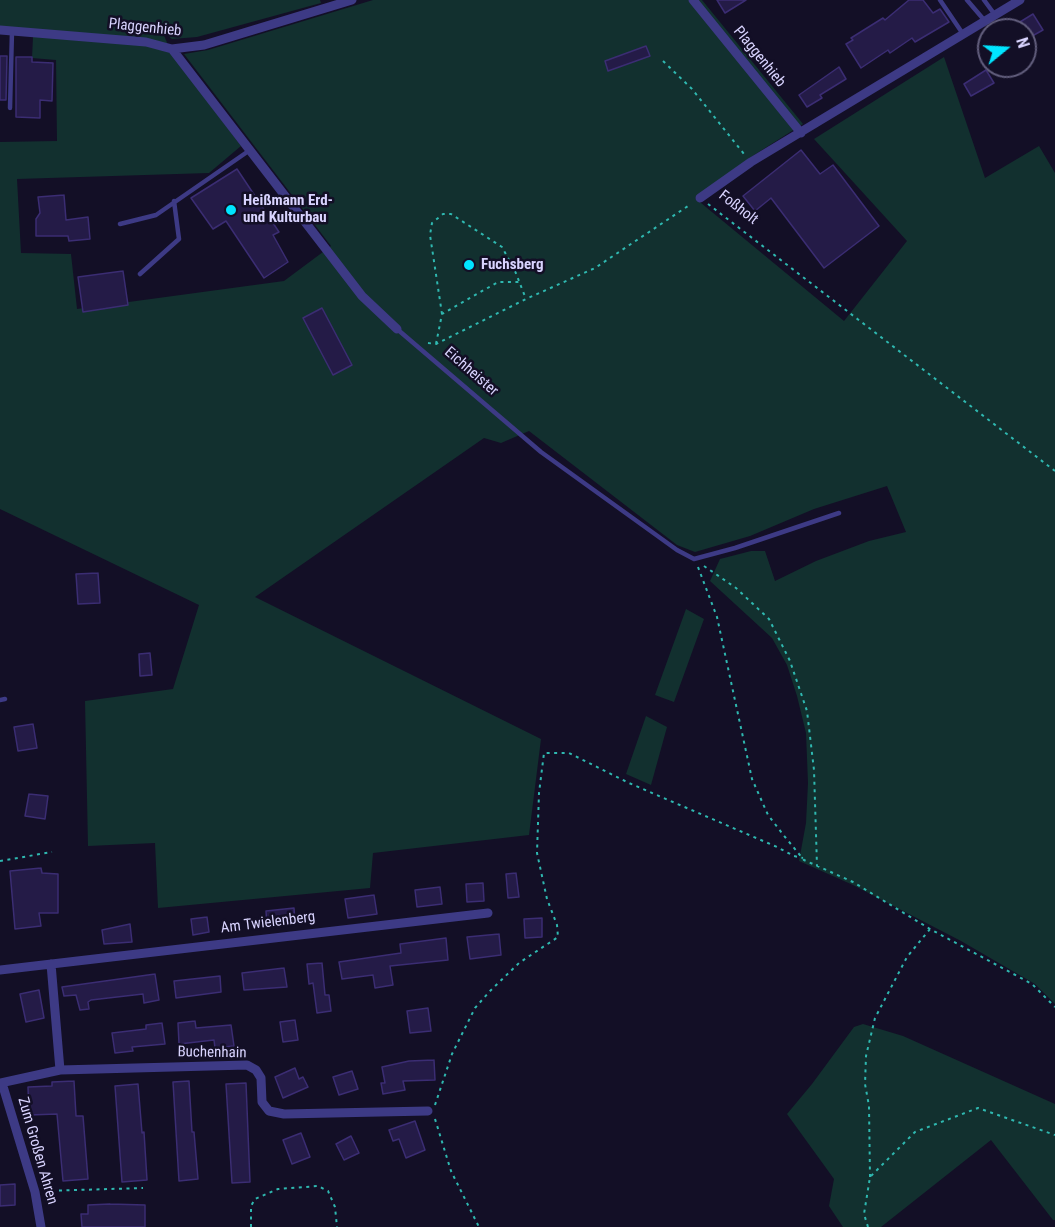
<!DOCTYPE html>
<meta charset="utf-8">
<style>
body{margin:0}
#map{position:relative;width:1055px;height:1227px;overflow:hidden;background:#130f26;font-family:"Roboto Condensed",sans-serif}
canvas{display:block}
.north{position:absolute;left:977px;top:18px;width:60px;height:60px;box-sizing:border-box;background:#130f26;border:2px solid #625e7d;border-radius:50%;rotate:72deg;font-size:16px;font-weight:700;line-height:24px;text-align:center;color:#d9d4ff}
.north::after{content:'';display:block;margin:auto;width:21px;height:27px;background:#00e5ff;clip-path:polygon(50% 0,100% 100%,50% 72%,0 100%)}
</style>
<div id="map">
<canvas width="1055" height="1227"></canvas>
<div class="north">N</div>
</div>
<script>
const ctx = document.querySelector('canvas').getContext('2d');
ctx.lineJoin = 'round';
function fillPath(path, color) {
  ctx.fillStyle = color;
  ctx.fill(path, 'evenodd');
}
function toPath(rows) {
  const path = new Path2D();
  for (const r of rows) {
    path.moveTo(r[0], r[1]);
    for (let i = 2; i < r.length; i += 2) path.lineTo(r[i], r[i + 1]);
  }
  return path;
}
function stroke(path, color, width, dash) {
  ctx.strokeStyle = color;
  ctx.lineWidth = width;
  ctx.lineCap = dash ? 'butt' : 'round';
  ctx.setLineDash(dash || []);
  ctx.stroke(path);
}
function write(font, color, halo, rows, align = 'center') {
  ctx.font = font + ' "Roboto Condensed",sans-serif';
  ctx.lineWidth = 5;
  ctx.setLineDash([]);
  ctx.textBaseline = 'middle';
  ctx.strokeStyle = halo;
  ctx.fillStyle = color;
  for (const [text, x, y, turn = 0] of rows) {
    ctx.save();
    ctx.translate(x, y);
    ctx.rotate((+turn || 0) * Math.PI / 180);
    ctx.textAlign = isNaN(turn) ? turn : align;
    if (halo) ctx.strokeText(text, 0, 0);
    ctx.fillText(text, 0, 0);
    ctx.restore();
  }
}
fillPath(toPath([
 [0,0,320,0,321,3,197,37,172,39,162,31,172,54,241,146,209,173,17,179,21,253,71,254,77,309,284,281,331,246,184,54,208,50,373,0,702,0,803,124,754,155,695,198,844,321,907,241,814,139,944,57,985,178,1039,146,1055,173,1055,1004,1035,984,961,941,853,885,799,861,806,823,808,783,806,733,797,696,787,665,772,638,710,581,720,559,751,551,765,551,775,581,816,561,869,541,906,532,887,486,814,509,750,536,695,552,677,545,529,431,501,443,484,438,255,597,541,739,529,835,373,853,370,888,158,908,155,843,88,846,85,701,173,689,199,605,0,509,0,142,57,141,56,60,32,58,33,37,0,27],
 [686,609,704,619,674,702,655,695],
 [646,716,667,727,651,785,626,774],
 [863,1024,903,1036,1055,1104,1055,1220,1053,1220,991,1140,881,1227,843,1227,829,1206,834,1179,787,1114,812,1084,854,1027]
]), '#12302f');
const building = toPath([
 [717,0,746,0,725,13,717,0],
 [909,0,923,0,933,13,940,9,949,22,915,42,912,38,890,53,888,50,861,68,846,44,853,40,851,38,883,18,885,20,909,0],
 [1033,14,1043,30,1025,40,1025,30,1007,30,1033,14],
 [646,46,650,56,608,71,605,61,646,46],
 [0,56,7,56,6,100,0,100,0,56],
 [16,57,32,57,32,62,53,63,52,101,40,100,40,118,16,117,16,57],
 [839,67,846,79,820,95,822,98,807,107,799,95,839,67],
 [986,70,994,83,971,96,964,84,986,70],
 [801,150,820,174,833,165,879,226,824,268,771,198,755,211,743,196,801,150],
 [237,169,279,232,273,235,288,262,264,278,226,221,213,229,191,198,237,169],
 [64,195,66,220,88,217,90,239,69,241,68,236,36,236,36,219,40,213,38,197,64,195],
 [123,271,128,305,83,312,78,277,123,271],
 [322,308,352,365,333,375,303,318,322,308],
 [98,573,100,603,78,604,76,574,98,573],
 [150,653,152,675,140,676,139,654,150,653],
 [33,724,37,748,18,751,14,727,33,724],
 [29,794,48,796,45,819,25,816,29,794],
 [41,868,42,873,58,874,58,913,39,913,41,926,15,929,10,871,41,868],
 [516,873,519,897,508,898,506,874,516,873],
 [483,883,484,901,467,902,466,884,483,883],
 [440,887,442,904,417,907,415,890,440,887],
 [374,895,377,914,348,918,345,899,374,895],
 [294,908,295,923,267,926,266,911,294,908],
 [207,917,209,932,193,935,191,919,207,917],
 [542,918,542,937,525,938,524,919,542,918],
 [130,924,132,942,104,944,102,930,130,924],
 [499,934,501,955,470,959,467,937,499,934],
 [446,938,448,960,390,966,393,985,375,988,373,975,342,979,339,962,401,953,400,944,446,938],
 [322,963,325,995,329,995,331,1011,317,1013,313,983,309,984,307,964,322,963],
 [284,968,287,987,244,990,242,973,284,968],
 [155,974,159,1000,144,1003,143,994,91,1000,88,1002,89,1009,80,1010,76,995,64,996,62,987,155,974],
 [220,976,221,992,176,998,174,981,220,976],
 [39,990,44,1018,26,1022,20,994,39,990],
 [428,1008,431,1031,410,1033,407,1011,428,1008],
 [295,1020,298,1040,283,1042,280,1022,295,1020],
 [195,1021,196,1028,231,1025,234,1046,215,1048,214,1040,179,1044,178,1023,195,1021],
 [162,1023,165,1044,132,1047,133,1051,115,1053,112,1033,146,1029,146,1025,162,1023],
 [434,1060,435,1080,403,1081,405,1090,383,1094,381,1083,385,1083,382,1067,409,1061,434,1060],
 [295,1068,299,1079,303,1077,308,1087,283,1098,275,1077,295,1068],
 [352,1071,358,1089,339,1095,333,1077,352,1071],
 [74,1081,76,1116,83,1116,88,1179,63,1181,57,1114,29,1115,28,1087,52,1086,52,1082,74,1081],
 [189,1081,192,1132,194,1132,198,1179,179,1181,173,1082,189,1081],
 [246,1083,250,1182,232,1183,226,1084,246,1083],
 [138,1084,142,1133,144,1132,147,1180,122,1182,115,1086,138,1084],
 [415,1121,425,1150,406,1158,399,1139,393,1141,389,1130,415,1121],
 [301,1133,310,1157,292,1164,283,1140,301,1133],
 [351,1136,359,1153,344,1160,336,1144,351,1136],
 [15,1184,15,1205,0,1206,0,1185,15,1184],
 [110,1204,145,1205,145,1227,82,1227,81,1214,88,1214,88,1205,110,1204]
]);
fillPath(building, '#241b47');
stroke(building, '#3b2d73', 1.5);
stroke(toPath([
 [663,61,692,89,744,154],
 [708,204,1055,471],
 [442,314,430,235,432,223,443,214,451,214,502,247,515,271,526,299],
 [428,343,436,344,526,299,595,268,691,204],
 [436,344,442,314,498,282,519,282],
 [704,566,736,588,769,619,790,661,807,711,814,770,817,866],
 [698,567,717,617,752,779,768,815,785,837,804,860,853,882,930,929,1032,984,1055,1007],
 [0,861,52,852],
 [435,1105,452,1054,475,1008,490,991,519,963,558,937,557,925,547,899,537,853,539,793,544,753,569,753,629,783,777,847,794,856,803,858],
 [435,1119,451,1171,479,1227],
 [870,1177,869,1106,865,1084,866,1056,875,1018,907,957,930,929],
 [44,1191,143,1188],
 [251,1227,251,1206,255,1199,278,1189,318,1186,328,1191,335,1207,337,1227],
 [868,1227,864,1214,870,1177,915,1132,978,1108,1055,1135]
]), '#2fb8b0', 2, [3, 4.5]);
stroke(toPath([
 [940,0,963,34],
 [967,0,985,21],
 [984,0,995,15],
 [10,108,12,31],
 [120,224,156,215,250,150],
 [140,274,179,239,174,201],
 [397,329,541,452,677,550,694,559,735,548,839,513],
 [0,700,5,699]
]), '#3d3a85', 4.5);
stroke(toPath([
 [693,0,801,133],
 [0,30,146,42,172,49,204,45,352,0],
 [172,49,362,296,397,329],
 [700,198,751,162,1020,0],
 [51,964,60,1070],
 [0,970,488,913],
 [0,1083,60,1070,247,1065,256,1070,261,1078,262,1102,269,1111,284,1114,428,1111],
 [2,1083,35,1192,41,1227]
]), '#3d3a85', 9);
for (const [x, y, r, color] of [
 [231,210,6,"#00e5ff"],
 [469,265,6,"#00e5ff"]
]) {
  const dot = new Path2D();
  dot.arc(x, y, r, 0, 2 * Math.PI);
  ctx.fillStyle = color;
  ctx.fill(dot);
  stroke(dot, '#130f26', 2);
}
write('15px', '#d9d4ff', '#130f26', [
 ["Plaggenhieb",145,28,6],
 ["Plaggenhieb",759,57,51],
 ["Foßholt",738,208,38],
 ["Eichheister",471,372,41],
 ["Am Twielenberg",268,923,-7],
 ["Buchenhain",212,1053,1],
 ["Zum Großen Ahren",37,1151,74]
]);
write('bold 15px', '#d9d4ff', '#130f26', [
 ["Heißmann Erd-",243,201],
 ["und Kulturbau",243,218],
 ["Fuchsberg",481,265]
], 'left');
</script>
